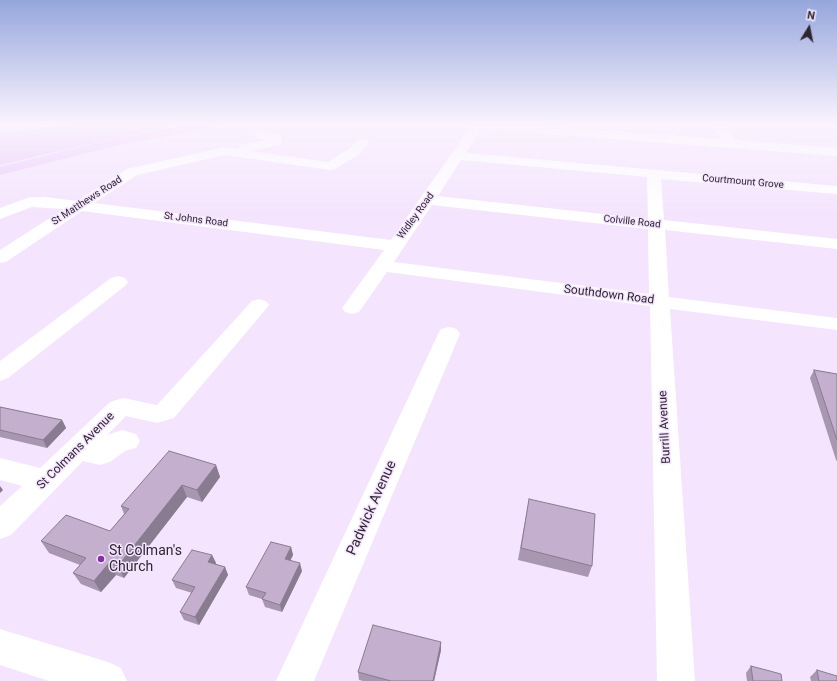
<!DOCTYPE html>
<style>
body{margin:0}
#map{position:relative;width:837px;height:681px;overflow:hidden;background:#f4e4fd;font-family:Roboto,sans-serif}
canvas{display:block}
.north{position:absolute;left:789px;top:8px;width:40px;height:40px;-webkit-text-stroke:3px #f4e4fd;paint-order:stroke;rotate:10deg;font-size:11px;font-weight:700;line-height:16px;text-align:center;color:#2e2631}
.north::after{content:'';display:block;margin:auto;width:14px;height:18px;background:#2e2631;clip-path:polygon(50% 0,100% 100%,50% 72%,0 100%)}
</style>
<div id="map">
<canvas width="837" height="681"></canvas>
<div class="north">N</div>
</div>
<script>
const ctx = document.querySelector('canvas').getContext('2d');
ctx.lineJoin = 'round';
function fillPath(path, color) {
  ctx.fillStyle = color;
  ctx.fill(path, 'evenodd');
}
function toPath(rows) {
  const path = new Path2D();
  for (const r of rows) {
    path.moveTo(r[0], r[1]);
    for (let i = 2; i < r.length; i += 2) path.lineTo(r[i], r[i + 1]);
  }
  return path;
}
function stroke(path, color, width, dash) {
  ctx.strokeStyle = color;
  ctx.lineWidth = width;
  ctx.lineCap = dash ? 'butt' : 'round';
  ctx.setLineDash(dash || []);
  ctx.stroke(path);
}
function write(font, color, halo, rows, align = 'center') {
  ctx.font = font + ' Roboto,sans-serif';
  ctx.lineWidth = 3;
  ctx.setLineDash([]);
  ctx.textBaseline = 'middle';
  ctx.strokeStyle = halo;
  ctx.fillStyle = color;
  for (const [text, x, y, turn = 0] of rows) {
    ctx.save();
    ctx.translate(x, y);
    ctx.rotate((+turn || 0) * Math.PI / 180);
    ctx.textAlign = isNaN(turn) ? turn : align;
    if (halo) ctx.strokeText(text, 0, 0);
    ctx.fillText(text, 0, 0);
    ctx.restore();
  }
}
fillPath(toPath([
 [79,123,199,123,141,132,0,165,0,133]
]), '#e7c8f7');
fillPath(toPath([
 [473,123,503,123,721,139,712,123,724,123,734,140,837,148,837,156,481,129,466,153,837,186,837,194,661,179,664,220,837,239,837,249,665,230,669,297,837,318,837,330,670,309,695,681,657,681,650,306,387,272,359,312,352,314,345,312,342,308,384,250,82,211,6,262,0,263,0,250,64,209,32,207,0,219,0,208,30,197,46,197,77,201,127,169,225,147,239,149,240,145,268,140,256,138,254,135,256,132,260,131,280,134,282,142,280,145,251,151,328,162,350,148,358,140,363,139,368,140,369,143,360,154,335,169,330,170,225,155,137,175,94,203,391,240,473,123],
 [461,160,647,177,648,219,438,196,461,160],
 [432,205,648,229,649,294,394,262,432,205],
 [118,276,125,278,128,282,125,286,8,378,0,381,0,361,111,278,118,276],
 [259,299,266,301,269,305,266,309,174,418,157,423,126,416,107,435,122,430,136,434,140,441,136,448,125,451,110,462,100,465,83,461,11,535,0,539,0,506,22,486,0,480,0,458,40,468,110,402,123,398,157,405,252,301,259,299],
 [449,327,457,329,460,334,314,681,276,681,438,334,441,329,449,327],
 [0,629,108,662,121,668,127,681,49,681,0,665,0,629]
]), '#fff');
fillPath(toPath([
 [196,123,223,123,217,127,128,143,0,175,0,167,128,135,196,123]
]), '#eccafd');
fillPath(toPath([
 [814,370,837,374,837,461,836,460,810,378],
 [0,407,62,420,66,428,47,448,0,437],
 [216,465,220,477,202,502,187,497,124,578,116,575,101,592,81,584,73,573,80,565,49,553,41,541,110,531,124,514,121,506],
 [529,499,592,566,588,577,518,560],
 [291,547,293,555,290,561,302,571,282,612,265,607,262,599,249,595,246,587],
 [212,555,216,563,215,564,225,567,228,575,199,625,184,620,180,612,192,593,176,588,172,580],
 [441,642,441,650,434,681,363,681,359,680,358,672],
 [751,666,782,681,747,681,746,673],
 [817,670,837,681,811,681,810,677]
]), '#a997b1');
fillPath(toPath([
 [62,420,66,428,47,448,43,440],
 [216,465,220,477,202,502,197,490],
 [182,485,187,497,124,578,118,566],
 [0,486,3,490,0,493],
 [291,547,293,555,287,567,285,559],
 [212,555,216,563,211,571,208,562],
 [109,563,116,575,101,592,94,581],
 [300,563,302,571,282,612,280,605],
 [225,567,228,575,199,625,195,617],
 [441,642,441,650,434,681,433,681]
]), '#897b90');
const building = toPath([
 [814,370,837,374,837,440,814,370],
 [0,407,62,420,43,440,0,430,0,407],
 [169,451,216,465,197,490,182,485,118,566,109,563,94,581,73,573,86,558,41,541,66,515,110,531,129,509,121,506,169,451],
 [529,499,595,514,592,566,521,548,529,499],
 [271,542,291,547,285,559,300,563,280,605,262,599,266,593,246,587,271,542],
 [192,550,212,555,208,562,225,567,195,617,180,612,195,587,172,580,192,550],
 [373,625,441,642,433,681,391,681,358,672,373,625],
 [751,666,781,674,782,681,753,681,751,666],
 [817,670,837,676,837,681,819,681,817,670]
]);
fillPath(building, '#c4b0ce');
stroke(building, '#897b90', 1);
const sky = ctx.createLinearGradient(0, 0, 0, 219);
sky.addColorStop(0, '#95a6dc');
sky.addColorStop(0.56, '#faf3fe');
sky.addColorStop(1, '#faf3fe00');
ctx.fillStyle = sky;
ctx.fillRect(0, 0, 837, 219);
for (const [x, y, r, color] of [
 [101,559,4,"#8232a2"]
]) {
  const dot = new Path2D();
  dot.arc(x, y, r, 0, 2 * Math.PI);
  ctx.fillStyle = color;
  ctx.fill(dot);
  stroke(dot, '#f4e4fd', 1.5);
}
write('10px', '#2e2631', '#f4e4fd', [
 ["Courtmount Grove",743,182,5],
 ["St Matthews Road",87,201,-33],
 ["Widley Road",416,216,-54],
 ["St Johns Road",196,220,7],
 ["Colville Road",632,222,6]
]);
write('12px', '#2e2631', '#f4e4fd', [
 ["Southdown Road",609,295,7],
 ["Burrill Avenue",665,427,-93],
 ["St Colmans Avenue",76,451,-45]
]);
write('14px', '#2e2631', '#f4e4fd', [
 ["Padwick Avenue",372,508,-66]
]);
write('14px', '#2e2631', '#f4e4fd', [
 ["St Colman's",109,551],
 ["Church",109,567]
], 'left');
</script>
